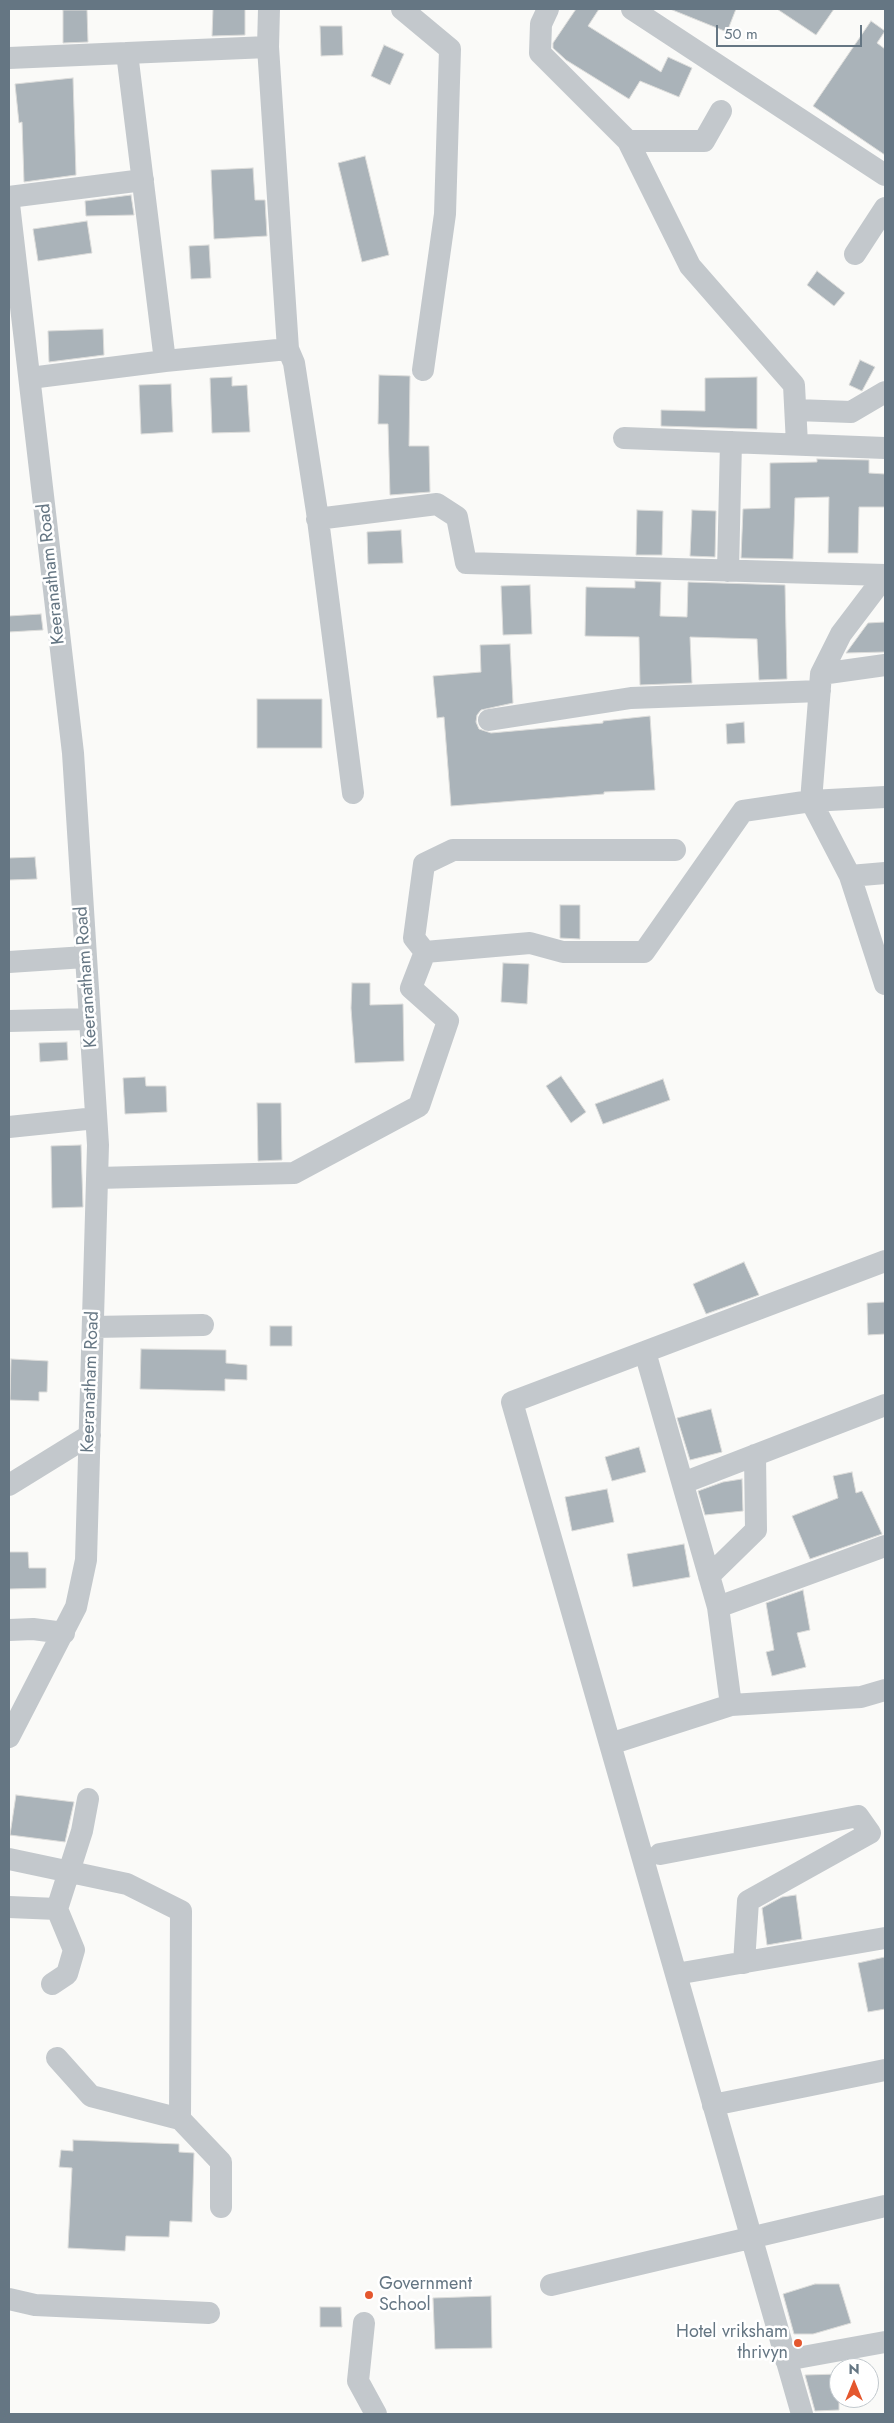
<!DOCTYPE html>
<style>
body{margin:0}
#map{position:relative;width:894px;height:2423px;overflow:hidden;background:#fafaf8;font-family:Jost,sans-serif}
canvas{display:block}
.frame{position:absolute;inset:0;border:10px solid #657683;pointer-events:none}
.north{position:absolute;left:829px;top:2358px;width:50px;height:50px;box-sizing:border-box;background:#fff;border:1px solid #c1c8cd;border-radius:50%;rotate:0deg;font-size:14px;font-weight:700;line-height:20px;text-align:center;color:#657683}
.north::after{content:'';display:block;margin:auto;width:18px;height:22px;background:#e4572e;clip-path:polygon(50% 0,100% 100%,50% 72%,0 100%)}
.scale{position:absolute;left:716px;top:25px;width:146px;height:22px;box-sizing:border-box;border:2px solid #657683;border-top:0;padding-left:6px;font-size:15px;line-height:18px;white-space:nowrap;color:#657683;-webkit-text-stroke:4px #fff;paint-order:stroke}
</style>
<div id="map">
<canvas width="894" height="2423"></canvas>
<div class="frame"></div>
<div class="north">N</div>
<div class="scale">50 m</div>
</div>
<script>
const ctx = document.querySelector('canvas').getContext('2d');
ctx.lineJoin = 'round';
function fillPath(path, color) {
  ctx.fillStyle = color;
  ctx.fill(path, 'evenodd');
}
function toPath(rows) {
  const path = new Path2D();
  for (const r of rows) {
    path.moveTo(r[0], r[1]);
    for (let i = 2; i < r.length; i += 2) path.lineTo(r[i], r[i + 1]);
  }
  return path;
}
function stroke(path, color, width, dash) {
  ctx.strokeStyle = color;
  ctx.lineWidth = width;
  ctx.lineCap = dash ? 'butt' : 'round';
  ctx.setLineDash(dash || []);
  ctx.stroke(path);
}
function write(font, color, halo, rows, align = 'center') {
  ctx.font = font + ' Jost,sans-serif';
  ctx.lineWidth = 5;
  ctx.setLineDash([]);
  ctx.textBaseline = 'middle';
  ctx.strokeStyle = halo;
  ctx.fillStyle = color;
  for (const [text, x, y, turn = 0] of rows) {
    ctx.save();
    ctx.translate(x, y);
    ctx.rotate((+turn || 0) * Math.PI / 180);
    ctx.textAlign = isNaN(turn) ? turn : align;
    if (halo) ctx.strokeText(text, 0, 0);
    ctx.fillText(text, 0, 0);
    ctx.restore();
  }
}
const building = toPath([
 [213,9,245,9,245,35,212,36,213,9],
 [576,9,599,9,588,26,661,72,668,57,692,68,679,97,640,81,629,99,566,60,553,48,553,43,576,9],
 [670,9,736,9,727,32,670,9],
 [777,9,834,9,816,35,777,9],
 [63,10,87,10,88,42,63,43,63,10],
 [871,21,885,31,877,43,885,49,885,155,813,106,871,21],
 [320,26,342,26,343,55,321,56,320,26],
 [384,45,404,54,390,85,371,76,384,45],
 [73,78,76,175,24,182,22,122,19,123,15,84,73,78],
 [365,156,389,255,362,262,338,163,365,156],
 [253,168,255,200,265,200,267,236,214,239,211,170,253,168],
 [131,195,134,215,86,216,85,201,131,195],
 [87,221,92,253,38,261,33,229,87,221],
 [209,245,211,278,191,279,189,246,209,245],
 [817,271,845,293,834,306,807,285,817,271],
 [103,329,104,355,49,362,48,331,103,329],
 [860,360,875,367,862,391,849,385,860,360],
 [379,375,410,376,409,446,429,446,430,492,390,495,388,424,378,424,379,375],
 [232,377,232,386,247,385,250,432,212,433,210,378,232,377],
 [757,377,757,429,661,426,661,410,705,411,705,378,757,377],
 [171,384,173,432,141,434,139,385,171,384],
 [817,459,869,460,869,473,885,474,885,507,859,507,858,553,828,553,829,497,795,498,793,559,741,558,743,509,770,508,770,463,817,462,817,459],
 [637,510,663,511,662,555,636,555,637,510],
 [692,510,716,511,715,557,690,556,692,510],
 [401,530,403,563,368,564,367,532,401,530],
 [635,581,661,582,660,616,687,617,688,582,785,585,787,679,759,680,757,639,690,637,692,683,640,685,639,637,585,636,586,587,635,588,635,581],
 [530,585,532,634,503,635,501,586,530,585],
 [41,614,43,630,9,632,9,616,41,614],
 [885,622,885,652,846,653,868,623,885,622],
 [510,644,513,703,481,710,477,715,476,722,479,729,491,733,603,723,603,721,650,716,655,790,604,792,604,794,451,806,444,717,437,718,433,676,481,672,480,645,510,644],
 [257,699,322,699,322,748,257,748,257,699],
 [744,722,745,743,727,744,726,724,744,722],
 [35,857,37,879,9,880,9,858,35,857],
 [560,905,580,905,580,939,560,938,560,905],
 [503,963,529,964,527,1004,501,1002,503,963],
 [352,983,370,983,370,1005,403,1004,404,1061,355,1063,351,1008,352,983],
 [67,1042,68,1060,40,1062,39,1043,67,1042],
 [561,1076,586,1112,571,1123,546,1086,561,1076],
 [145,1077,146,1086,166,1086,167,1112,125,1114,123,1078,145,1077],
 [663,1079,670,1100,603,1124,595,1104,663,1079],
 [257,1103,281,1103,282,1160,258,1161,257,1103],
 [81,1145,83,1207,52,1208,51,1146,81,1145],
 [744,1262,759,1295,706,1314,693,1284,744,1262],
 [885,1302,885,1334,868,1335,867,1303,885,1302],
 [270,1326,292,1326,292,1346,270,1346,270,1326],
 [141,1349,226,1350,226,1363,247,1365,247,1380,225,1379,225,1391,140,1389,141,1349],
 [11,1359,48,1361,47,1392,39,1392,39,1401,10,1400,11,1359],
 [711,1409,722,1452,690,1460,677,1418,711,1409],
 [639,1447,646,1472,612,1481,605,1457,639,1447],
 [852,1472,856,1493,862,1491,882,1534,810,1559,792,1516,838,1498,833,1476,852,1472],
 [742,1479,743,1511,705,1515,698,1491,723,1482,742,1479],
 [607,1489,614,1522,572,1531,565,1497,607,1489],
 [684,1544,690,1577,633,1587,627,1554,684,1544],
 [9,1552,28,1552,29,1568,46,1568,46,1588,9,1589,9,1552],
 [803,1590,810,1630,797,1633,806,1667,772,1676,766,1652,774,1650,766,1603,803,1590],
 [16,1795,74,1802,65,1842,10,1835,16,1795],
 [796,1895,802,1939,767,1945,762,1908,782,1897,796,1895],
 [885,1957,885,2009,868,2012,858,1963,885,1957],
 [73,2140,179,2144,179,2152,194,2153,192,2222,170,2221,169,2237,126,2236,125,2251,68,2248,72,2168,59,2167,61,2150,73,2151,73,2140],
 [815,2284,839,2284,851,2323,813,2334,794,2334,783,2294,815,2284],
 [491,2296,492,2348,435,2349,433,2298,491,2296],
 [320,2307,341,2307,342,2327,320,2327,320,2307],
 [839,2374,839,2410,815,2411,805,2375,839,2374]
]);
fillPath(building, '#aab3b9');
stroke(building, '#dcdcda', 1);
stroke(toPath([
 [269,9,268,47,288,349,294,363,317,512,353,793],
 [402,9,450,49,445,214,423,370],
 [548,9,541,24,540,53,628,141,690,266,794,385,797,444],
 [632,9,885,175],
 [127,53,165,361],
 [9,58,268,47],
 [628,141,704,141,721,111],
 [9,197,143,180],
 [9,204,73,753,98,1145,86,1560,76,1607,9,1737],
 [855,254,885,208],
 [30,378,165,361,288,349],
 [796,410,851,412,885,392],
 [624,438,885,448],
 [317,519,437,504,457,517,466,563,885,575],
 [728,571,731,442],
 [885,576,841,634,821,674,811,801,850,876,885,984],
 [821,674,885,665],
 [489,720,631,698,820,691],
 [850,876,885,873],
 [425,952,530,943,563,952,644,952,743,811,811,801,885,797],
 [9,962,85,957],
 [9,1021,89,1019],
 [9,1127,96,1118],
 [97,1178,294,1173,419,1106,448,1021,411,988,425,952,414,938,424,864,453,850,675,850],
 [93,1327,203,1325],
 [645,1352,718,1607,731,1705],
 [683,1483,885,1405],
 [9,1485,90,1435],
 [709,1576,756,1530,755,1455],
 [718,1607,885,1546],
 [9,1630,33,1629,64,1633],
 [610,1744,731,1705,861,1697,885,1690],
 [660,1854,858,1816,870,1833,748,1901,744,1963],
 [9,1859,127,1884,181,1911,180,2119],
 [9,1907,57,1909,82,1831,88,1799],
 [676,1974,885,1938],
 [52,1984,67,1974,74,1950,57,1909],
 [57,2058,91,2096,180,2119,221,2162,221,2207],
 [713,2105,885,2070],
 [551,2285,885,2206],
 [9,2299,35,2305,209,2313],
 [364,2323,358,2381,376,2414],
 [786,2360,885,2342],
 [802,2414,512,1402,885,1261]
]), '#c3c8cc', 22);
for (const [x, y, r, color] of [
 [369,2295,5,"#e4572e"],
 [798,2343,5,"#e4572e"]
]) {
  const dot = new Path2D();
  dot.arc(x, y, r, 0, 2 * Math.PI);
  ctx.fillStyle = color;
  ctx.fill(dot);
  stroke(dot, '#fff', 2);
}
write('18px', '#657683', '#fff', [
 ["Keeranatham Road",52,574,-96],
 ["Keeranatham Road",87,977,-94],
 ["Keeranatham Road",91,1382,-88]
]);
write('18px', '#657683', '#fff', [
 ["Government",379,2285],
 ["School",379,2306],
 ["Hotel vriksham",788,2333,"right"],
 ["thrivyn",788,2354,"right"]
], 'left');
</script>
